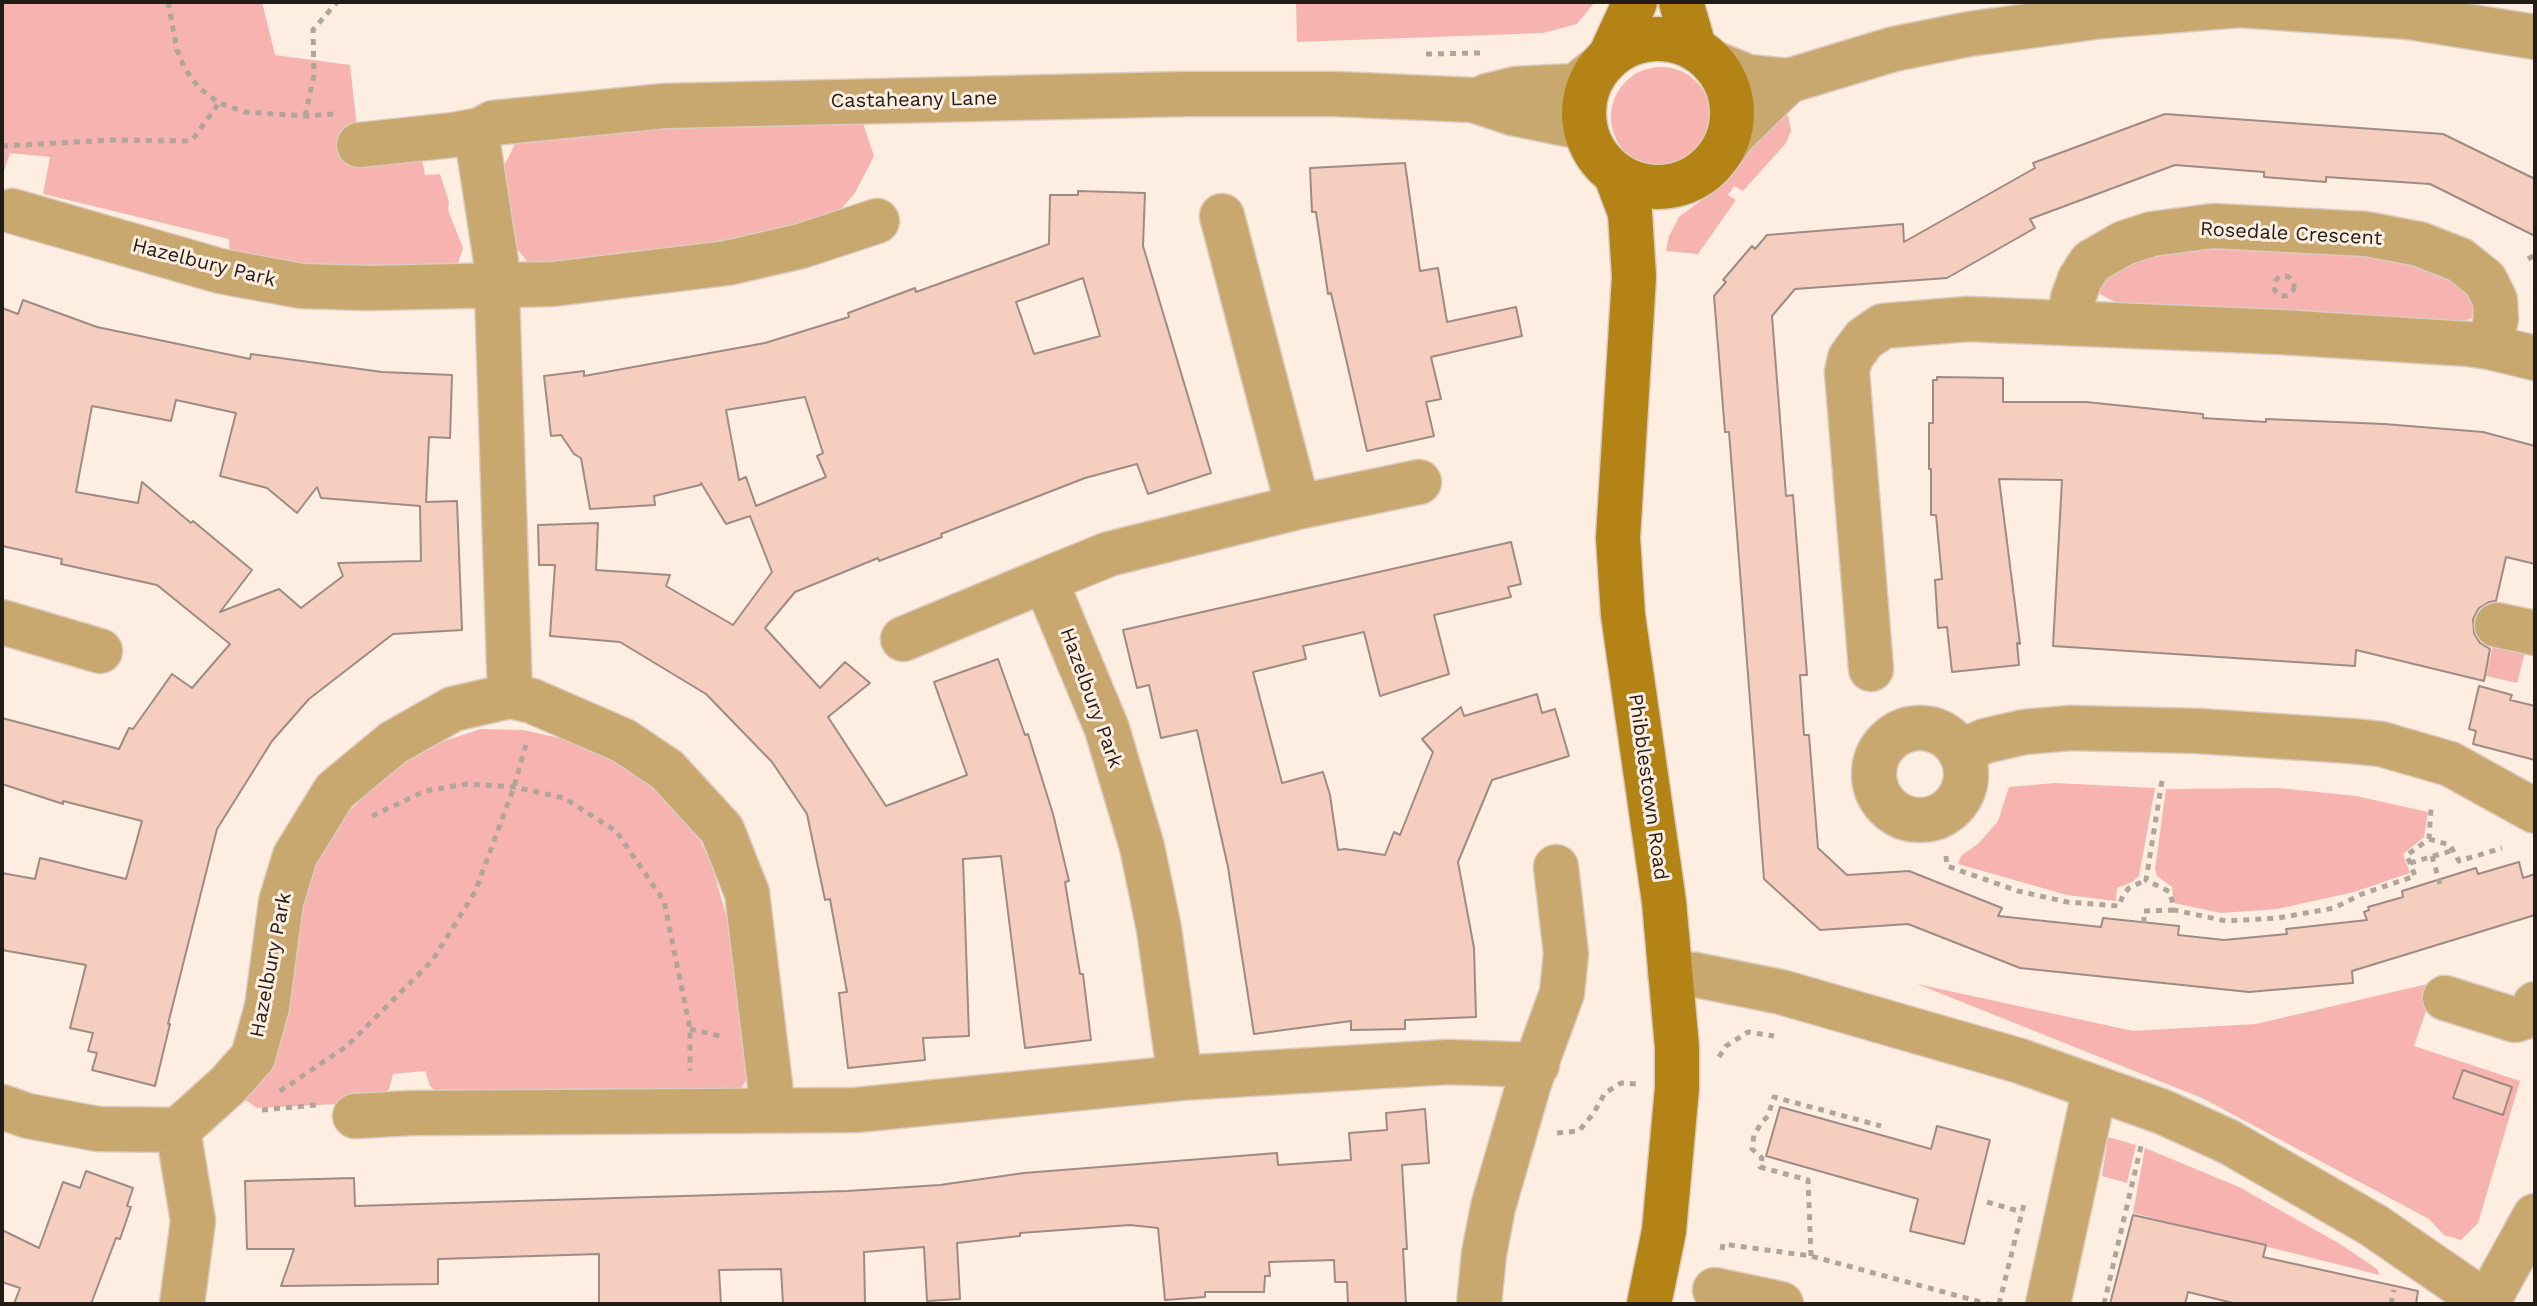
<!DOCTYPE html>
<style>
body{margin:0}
#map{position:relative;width:2537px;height:1306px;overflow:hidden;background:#feeee1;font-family:"Work Sans",sans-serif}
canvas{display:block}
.frame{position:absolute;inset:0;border:4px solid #221c17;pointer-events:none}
</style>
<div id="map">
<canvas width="2537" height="1306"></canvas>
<div class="frame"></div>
</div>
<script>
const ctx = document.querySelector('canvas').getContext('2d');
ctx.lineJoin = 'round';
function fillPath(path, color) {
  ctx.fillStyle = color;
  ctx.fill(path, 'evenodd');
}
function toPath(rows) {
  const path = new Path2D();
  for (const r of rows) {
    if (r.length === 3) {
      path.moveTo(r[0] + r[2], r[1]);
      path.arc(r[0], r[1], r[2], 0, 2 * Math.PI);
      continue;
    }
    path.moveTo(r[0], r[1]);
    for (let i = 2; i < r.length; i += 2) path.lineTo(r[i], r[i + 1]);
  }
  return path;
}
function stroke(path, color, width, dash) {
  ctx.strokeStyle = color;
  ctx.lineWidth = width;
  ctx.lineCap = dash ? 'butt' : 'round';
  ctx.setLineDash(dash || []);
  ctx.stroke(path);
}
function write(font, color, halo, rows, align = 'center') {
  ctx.font = font + ' "Work Sans",sans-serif';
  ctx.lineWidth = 6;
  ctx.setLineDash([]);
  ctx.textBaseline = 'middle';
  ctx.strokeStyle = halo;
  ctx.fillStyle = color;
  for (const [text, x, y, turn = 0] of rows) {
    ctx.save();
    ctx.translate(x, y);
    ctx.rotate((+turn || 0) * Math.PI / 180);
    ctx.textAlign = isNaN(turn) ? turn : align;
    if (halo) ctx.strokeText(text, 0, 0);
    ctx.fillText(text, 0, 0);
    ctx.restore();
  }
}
fillPath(toPath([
 [2,2,262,2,275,55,350,65,359,145,422,160,425,175,440,174,449,202,448,210,463,248,454,275,342,275,230,254,229,239,43,194,50,157,10,153,2,177],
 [1296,2,1595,2,1577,24,1543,33,1297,42],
 [1661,117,50],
 [1788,115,1791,131,1786,143,1743,191,1734,186,1728,195,1736,200,1698,254,1666,251,1669,236,1679,217,1721,185,1770,123],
 [862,120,874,156,855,193,842,208,815,223,697,254,531,266,512,243,503,168,515,144,525,139,592,132],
 [2184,246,2360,254,2389,259,2418,267,2459,284,2475,298,2476,314,2470,319,2458,322,2199,309,2115,302,2100,294,2101,281,2116,268],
 [2493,645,2525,652,2517,683,2486,676],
 [481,729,524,730,564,739,613,756,655,786,690,821,712,865,731,933,749,1075,741,1089,442,1098,430,1086,425,1071,393,1074,389,1089,379,1099,359,1103,257,1108,244,1099,305,884,334,826,389,772,444,741],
 [2055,783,2155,788,2139,876,2132,882,2117,888,2116,901,2067,895,1958,864,1961,856,1979,843,1998,821,2009,787],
 [2278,788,2356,796,2428,812,2424,837,2403,854,2410,873,2354,892,2277,909,2221,913,2174,903,2172,887,2157,876,2155,869,2166,789],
 [2436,982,2414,1046,2520,1081,2478,1223,2461,1240,2444,1235,2429,1219,2202,1098,1917,984,2133,1031,2256,1024],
 [2108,1137,2136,1145,2127,1183,2102,1176],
 [2145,1148,2239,1187,2340,1244,2377,1269,2380,1275,2133,1213]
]), '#f6b3b0');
const building = toPath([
 [2165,114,2443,134,2535,179,2535,236,2430,184,2326,177,2326,182,2264,177,2264,172,2175,165,2030,219,2035,228,1947,278,1795,289,1772,316,1786,496,1793,495,1807,675,1800,675,1804,735,1809,735,1818,848,1847,875,1909,871,2002,908,1998,916,2101,927,2103,918,2179,926,2178,935,2224,940,2287,934,2286,929,2367,920,2364,912,2369,910,2368,907,2403,897,2402,891,2476,868,2478,874,2519,862,2523,878,2535,874,2535,915,2352,971,2353,983,2249,992,2020,968,1908,924,1820,930,1764,879,1729,432,1725,432,1714,296,1726,282,1723,280,1752,246,1755,249,1767,235,1903,224,1904,242,2035,168,2033,163,2165,114],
 [1405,163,1420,271,1438,268,1447,322,1516,307,1522,336,1431,357,1441,399,1426,402,1434,436,1367,451,1331,293,1328,294,1316,212,1312,212,1310,168,1405,163],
 [1078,191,1145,193,1143,246,1211,473,1148,494,1137,464,1085,478,941,534,942,537,879,561,878,558,795,592,765,628,820,688,845,662,870,683,828,717,886,806,967,775,934,682,998,659,1025,735,1028,734,1053,814,1069,881,1065,882,1080,974,1083,974,1091,1040,1025,1048,1001,856,963,859,969,1036,923,1038,925,1060,848,1068,839,993,847,992,830,899,825,900,807,814,772,762,706,694,620,642,550,636,555,565,539,565,538,525,598,523,596,570,670,575,666,586,733,625,772,572,750,516,726,524,701,483,700,485,654,496,655,505,590,509,581,458,574,454,561,435,551,436,544,376,584,371,584,376,765,343,849,317,848,313,915,288,916,292,1049,244,1050,195,1078,195,1078,191],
 [1083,278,1100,336,1034,354,1016,302,1083,278],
 [805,397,823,453,817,456,826,477,756,506,746,477,739,480,726,410,805,397],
 [23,300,97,327,250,359,251,354,382,372,452,375,450,438,429,437,426,502,457,501,462,630,393,634,309,699,272,741,217,829,168,1024,170,1024,155,1086,92,1070,97,1053,88,1051,93,1033,70,1028,86,965,2,950,2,873,35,879,40,858,126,879,142,821,63,801,63,804,2,784,2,718,119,749,129,728,133,729,172,674,192,688,230,644,157,585,61,564,62,559,2,546,2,308,18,314,23,300],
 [176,400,236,413,220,476,267,488,297,513,317,487,321,498,420,506,421,561,338,563,343,576,301,608,279,589,220,612,252,570,193,521,191,523,142,482,138,503,76,492,92,406,171,421,176,400],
 [1937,377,2003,378,2003,402,2086,402,2203,414,2203,418,2266,422,2266,419,2384,424,2483,432,2535,446,2535,564,2506,557,2496,601,2489,602,2479,608,2473,619,2474,633,2480,643,2490,649,2484,681,2356,650,2355,666,2053,646,2062,480,1999,479,2020,644,2017,643,2019,665,1952,672,1947,627,1938,628,1935,580,1942,579,1936,515,1931,515,1931,469,1929,469,1929,423,1933,423,1933,380,1937,380,1937,377],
 [1511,542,1521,584,1508,587,1511,597,1434,615,1449,674,1380,696,1364,632,1303,646,1306,659,1253,672,1282,783,1323,772,1330,795,1338,850,1345,849,1385,855,1394,832,1400,835,1433,752,1422,739,1461,707,1464,716,1537,694,1542,713,1555,709,1569,756,1492,780,1458,862,1474,948,1476,1017,1405,1020,1405,1029,1351,1030,1351,1021,1254,1034,1228,867,1197,730,1161,738,1149,685,1137,688,1123,630,1511,542],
 [2479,686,2512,695,2510,700,2535,706,2535,760,2473,744,2476,731,2469,729,2479,686],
 [2463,1070,2512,1087,2503,1115,2453,1098,2463,1070],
 [1780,1107,1931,1149,1937,1126,1990,1140,1964,1244,1910,1231,1918,1199,1766,1156,1780,1107],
 [1425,1109,1429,1163,1402,1165,1407,1249,1403,1249,1406,1304,1348,1304,1347,1282,1335,1282,1334,1260,1269,1262,1270,1276,1265,1276,1264,1292,1205,1292,1205,1297,1165,1300,1158,1228,1130,1225,1020,1233,1020,1236,957,1243,960,1299,927,1301,924,1247,864,1252,865,1304,783,1304,781,1269,719,1270,721,1304,599,1304,599,1254,438,1259,438,1284,281,1286,294,1249,247,1249,245,1181,354,1178,355,1206,847,1191,940,1185,1024,1173,1277,1153,1278,1165,1351,1160,1349,1133,1387,1130,1386,1113,1425,1109],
 [86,1171,133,1188,127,1206,131,1207,120,1239,116,1238,91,1304,14,1304,20,1288,2,1282,2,1230,39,1248,63,1182,80,1188,86,1171],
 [2133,1215,2266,1245,2263,1257,2418,1291,2416,1304,2237,1304,2188,1292,2185,1304,2110,1304,2133,1215]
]);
fillPath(building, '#f6cebf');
stroke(building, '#9e8b84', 2);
const street = toPath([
 [1714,63,1748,77,1788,81,1894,49,1969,34,2102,16,2240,5,2409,17,2535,37],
 [1487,96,1515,89,1576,86,1596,70],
 [480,130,478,144,496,261,510,696],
 [359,145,453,135,480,130,493,123,665,106,1186,94,1334,94,1473,100,1512,113,1585,128],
 [1722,151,1734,134,1788,81],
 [12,211,220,271,301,286,368,288,553,284,727,263,801,246,877,221],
 [1222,216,1298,507],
 [2070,323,2073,298,2080,279,2091,262,2124,243,2152,234,2213,226,2366,234,2419,244,2460,260,2485,280,2495,300,2496,319,2489,347],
 [2,622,100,651],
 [2497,625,2535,633],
 [903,639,1045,580],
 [1871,669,1847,372,1850,358,1864,339,1883,326,1968,319,2281,332,2469,344,2489,347,2535,358],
 [1920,774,46],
 [1960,752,1985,741,2024,732,2071,728,2198,731,2351,741,2381,744,2450,764,2535,811],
 [1670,973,1696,975,1781,992,2020,1061,2163,1112,2229,1142,2373,1225,2488,1304],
 [2445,998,2515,1020,2531,1015,2535,1004],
 [1180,1078,1159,929,1142,847,1107,729,1045,580,1109,554,1298,507,1419,482],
 [2,1107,28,1116,98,1129,178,1130,228,1085,253,1057,267,1007,281,902,295,856,335,791,393,743,453,709,510,696,532,701,624,741,667,770,722,830,747,893,773,1110],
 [355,1116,412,1113,856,1110,1180,1078,1448,1062,1537,1065],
 [178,1130,193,1221,182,1304],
 [1715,1290,1781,1304],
 [2487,1303,2535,1216],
 [1479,1304,1484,1254,1493,1207,1529,1083,1562,993,1566,954,1556,867],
 [2048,1304,2095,1088]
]);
const secondary = toPath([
 [1681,2,1694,47],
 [1658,113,74],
 [1610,56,1635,2],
 [1615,173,1630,213,1634,277,1618,538,1623,615,1664,902,1677,1047,1677,1088,1664,1231,1649,1304]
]);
stroke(street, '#dbccc1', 47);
stroke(secondary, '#dbccc1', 47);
stroke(toPath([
 [168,2,177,50,185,69,199,88,219,103,245,112,305,116,334,114],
 [1426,54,1480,53],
 [305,116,314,75,313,30,337,2],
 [2,146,113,140,186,141,193,139,219,103],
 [2528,259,2535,255],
 [2284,286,10],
 [2162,781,2146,880,2170,892,2174,910,2226,921,2278,918,2334,908,2362,894,2415,876,2407,855,2429,839,2431,809],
 [372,816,425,791,467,784,514,787,564,798,616,831,664,901,690,1029,690,1071],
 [2429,839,2450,845,2459,861,2502,848],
 [1946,856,1947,866,2018,891,2067,902,2119,906,2123,895,2129,888,2146,880],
 [2432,856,2440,884],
 [2410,863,2454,850],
 [2144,923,2144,911,2174,910],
 [690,1029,724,1037],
 [1719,1057,1726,1046,1748,1032,1774,1036],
 [280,1091,347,1046,432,961,475,892,514,787,527,741],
 [262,1110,316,1105],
 [1557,1133,1579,1131,1593,1114,1605,1093,1621,1083,1636,1084],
 [1987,1202,2022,1212],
 [1722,1250,1723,1244,1811,1256,1988,1304],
 [1811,1256,1808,1180,1760,1167,1762,1158,1752,1149,1754,1135,1762,1122,1768,1116,1774,1097,1881,1126],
 [1999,1304,2024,1204],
 [2104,1304,2141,1146],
 [2391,1304,2394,1290]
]), '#b1a59a', 5, [6, 6]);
stroke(street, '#c9a86f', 44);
stroke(secondary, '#b38316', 44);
write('20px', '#221c17', '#feeee1', [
 ["Castaheany Lane",914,100,-1],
 ["Rosedale Crescent",2291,234,3],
 ["Hazelbury Park",204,263,14],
 ["Hazelbury Park",1091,698,70],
 ["Phibblestown Road",1648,787,82],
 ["Hazelbury Park",271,965,-79]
]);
</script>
